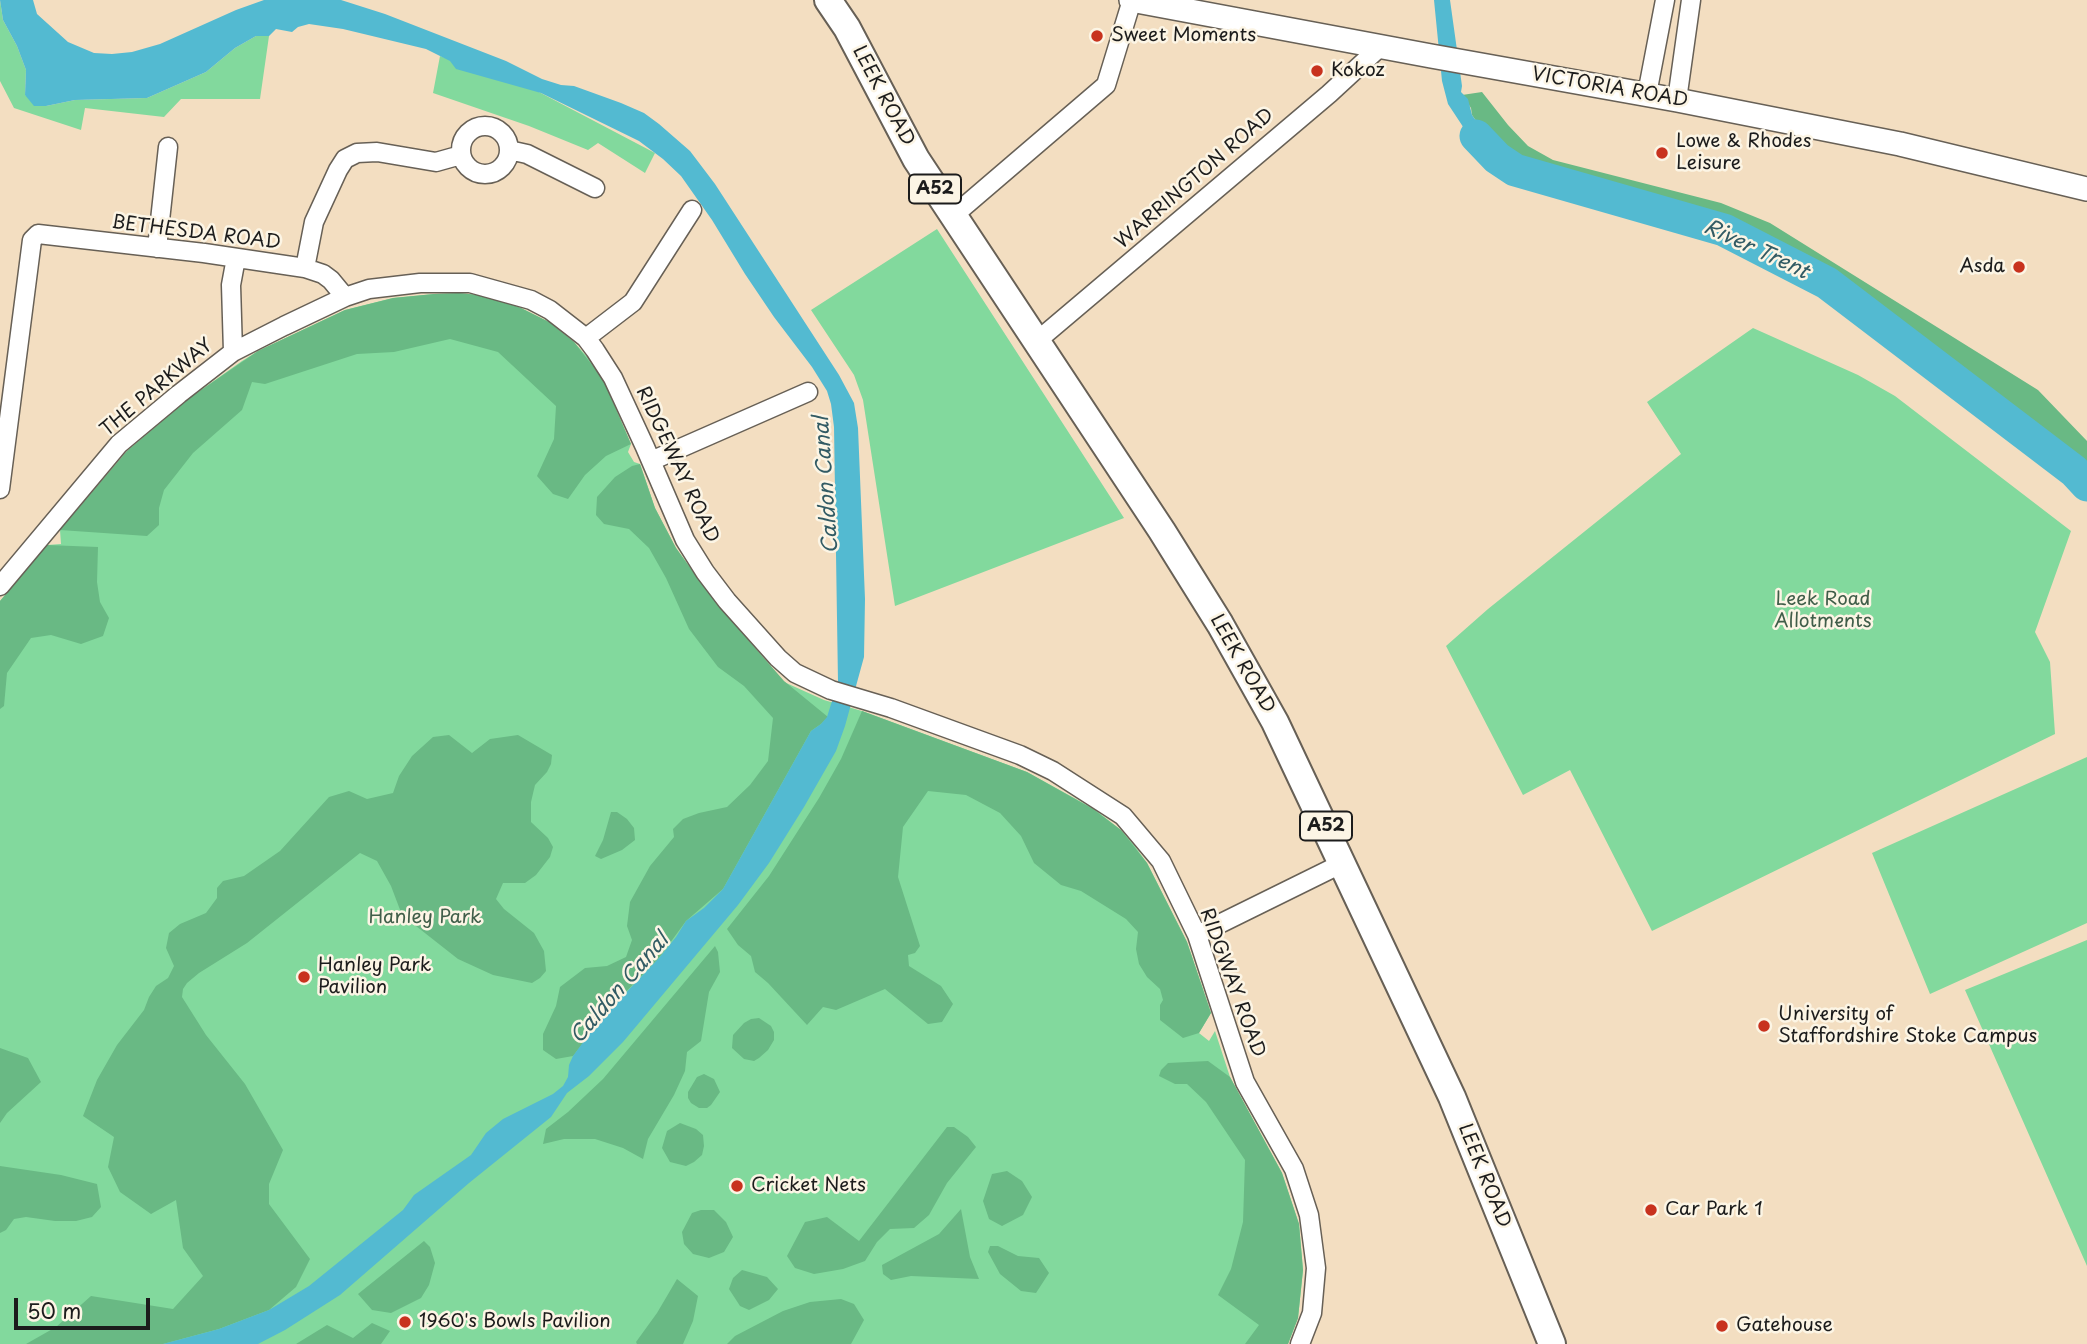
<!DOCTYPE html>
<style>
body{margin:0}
#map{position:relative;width:2087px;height:1344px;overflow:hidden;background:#f3dec1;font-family:"Playpen Sans",sans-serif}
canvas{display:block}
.scale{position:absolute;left:14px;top:1298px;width:136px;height:32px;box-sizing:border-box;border:4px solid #1c1c1c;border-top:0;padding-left:9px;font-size:21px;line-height:24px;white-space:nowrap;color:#1c1c1c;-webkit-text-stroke:5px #fcf5e5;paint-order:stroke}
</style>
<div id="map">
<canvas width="2087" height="1344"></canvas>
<div class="scale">50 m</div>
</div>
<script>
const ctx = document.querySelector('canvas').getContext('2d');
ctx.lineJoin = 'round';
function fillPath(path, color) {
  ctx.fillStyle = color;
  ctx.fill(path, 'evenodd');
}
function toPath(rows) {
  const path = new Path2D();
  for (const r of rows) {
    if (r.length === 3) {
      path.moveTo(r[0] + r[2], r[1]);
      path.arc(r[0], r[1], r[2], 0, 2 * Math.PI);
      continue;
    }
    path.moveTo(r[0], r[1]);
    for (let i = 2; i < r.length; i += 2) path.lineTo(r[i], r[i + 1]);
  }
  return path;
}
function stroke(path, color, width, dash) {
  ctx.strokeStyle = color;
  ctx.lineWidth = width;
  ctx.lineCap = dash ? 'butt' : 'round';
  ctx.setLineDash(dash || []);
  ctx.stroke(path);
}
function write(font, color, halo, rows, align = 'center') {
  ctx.font = font + ' "Playpen Sans",sans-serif';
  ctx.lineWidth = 5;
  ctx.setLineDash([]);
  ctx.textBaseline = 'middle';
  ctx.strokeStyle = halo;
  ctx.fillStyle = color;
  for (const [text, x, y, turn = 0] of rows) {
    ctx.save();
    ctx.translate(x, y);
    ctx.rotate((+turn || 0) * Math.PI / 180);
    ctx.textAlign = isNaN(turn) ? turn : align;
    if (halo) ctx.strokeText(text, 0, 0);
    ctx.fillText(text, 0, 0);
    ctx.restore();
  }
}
fillPath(toPath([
 [0,0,3,20,17,46,26,70,25,95,46,106,75,100,147,98,206,72,235,48,256,36,269,36,260,99,181,99,164,117,85,108,81,130,14,108,0,81],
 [440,56,537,91,655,153,645,173,598,143,588,150,529,126,433,93],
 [937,229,1124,518,895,606,863,400,854,375,811,310],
 [459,293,478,295,495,299,521,308,549,322,574,342,590,360,603,379,631,444,628,452,634,462,640,464,655,508,676,548,716,603,784,682,824,700,862,711,1027,772,1094,809,1121,830,1134,845,1147,863,1187,942,1211,1013,1199,1033,1209,1041,1215,1031,1230,1077,1282,1173,1299,1224,1303,1270,1298,1318,1288,1344,0,1344,0,601,47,545,61,544,60,530,127,451,191,397,242,361,258,351,345,310,393,298,434,294],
 [1753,328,1858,375,1895,396,2071,531,2035,632,2050,662,2055,734,1652,931,1570,770,1523,795,1446,646,1488,609,1681,454,1647,402],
 [2087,757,2087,923,1930,994,1872,853],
 [2087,940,2087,1266,1965,990]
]), '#82d99d');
fillPath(toPath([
 [1482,92,1508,125,1528,146,1553,160,1721,203,1770,223,2038,390,2087,441,2087,471,2013,407,1837,283,1800,260,1749,233,1722,222,1658,206,1584,185,1505,153,1486,135,1472,115,1471,108,1462,95],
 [459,293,478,295,495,299,521,308,549,322,574,342,603,379,631,444,606,456,585,475,568,499,553,494,537,476,554,439,556,406,498,352,450,339,394,352,357,354,265,384,252,382,242,410,193,453,164,490,159,508,159,525,147,536,60,530,127,451,191,397,258,351,345,310,393,298,434,294],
 [640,464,655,508,676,548,696,576,716,603,784,681,828,717,821,724,811,731,723,889,686,921,659,958,613,1005,573,1056,556,1059,543,1050,543,1034,556,1006,560,987,585,968,607,966,626,957,632,940,627,926,630,902,650,866,674,837,673,829,683,819,699,813,727,807,750,785,768,761,773,718,744,686,718,667,689,629,666,578,649,548,629,529,604,524,596,515,597,497,615,477,632,466],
 [47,545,98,547,97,582,100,602,109,618,103,636,81,644,51,635,31,638,7,673,4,706,0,709,0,601],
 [862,711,1027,772,1093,809,1121,830,1147,863,1187,942,1211,1013,1199,1033,1183,1038,1160,1020,1160,1005,1163,1000,1160,989,1147,977,1139,964,1136,949,1138,932,1126,919,1081,891,1061,885,1034,863,1021,836,1000,813,966,795,928,791,903,827,898,877,920,946,915,953,908,955,909,966,941,986,953,1004,942,1022,928,1024,885,989,836,1010,823,1007,807,1025,768,983,755,972,751,956,738,945,727,929,769,876,819,798,841,759],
 [449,735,472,753,490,739,518,735,552,755,551,764,547,772,535,785,531,802,531,822,548,838,553,847,550,857,536,875,525,883,503,883,496,899,504,909,534,933,544,951,546,971,540,978,532,983,493,975,458,959,402,915,391,886,377,861,360,853,247,943,199,973,187,983,183,989,182,997,206,1035,245,1084,283,1150,269,1184,269,1204,310,1259,296,1287,269,1310,219,1329,163,1344,26,1344,56,1327,91,1296,173,1309,203,1276,183,1248,176,1200,151,1214,120,1192,108,1167,114,1137,83,1116,97,1080,117,1045,144,1010,149,997,156,986,168,978,174,966,166,948,169,933,180,924,206,913,217,898,217,888,223,881,244,876,280,851,329,797,349,791,367,799,393,793,399,776,412,756,433,737],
 [611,812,617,812,627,819,634,828,635,840,622,850,601,859,595,856,603,840],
 [715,946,718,952,720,972,709,992,701,1041,687,1052,685,1071,674,1095,648,1139,643,1159,623,1148,595,1139,564,1139,543,1144,546,1129,568,1112,603,1079],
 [759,1018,771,1026,774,1032,774,1040,768,1050,759,1058,754,1061,744,1059,732,1048,733,1035,744,1023,751,1019],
 [0,1048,28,1058,41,1082,7,1113,0,1123],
 [1208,1061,1230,1077,1282,1173,1299,1224,1303,1270,1298,1318,1288,1344,1245,1344,1259,1325,1218,1295,1231,1269,1243,1222,1245,1160,1206,1102,1187,1084,1175,1084,1159,1076,1161,1070,1168,1063],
 [704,1074,714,1079,720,1092,711,1105,707,1108,699,1108,691,1103,688,1098,688,1092,697,1077],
 [680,1123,696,1129,703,1135,704,1146,702,1155,694,1162,686,1166,670,1162,662,1148,667,1131],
 [947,1127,954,1127,968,1137,976,1147,947,1183,929,1215,914,1228,890,1229,877,1242,865,1261,843,1269,814,1274,795,1268,787,1256,805,1222,827,1217,859,1241],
 [0,1166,61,1175,97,1184,101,1207,92,1217,76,1221,55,1221,26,1217,14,1219,6,1230,0,1233],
 [1007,1171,1022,1181,1032,1197,1023,1215,1002,1226,989,1219,983,1201,992,1174],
 [961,1209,970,1257,979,1279,911,1276,891,1280,883,1274,882,1265,939,1234],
 [701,1210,714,1210,726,1222,733,1237,724,1252,709,1258,693,1254,684,1244,682,1232,692,1213],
 [424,1241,430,1247,435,1263,429,1285,421,1298,391,1313,372,1310,358,1294],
 [990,1246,998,1246,1018,1256,1039,1258,1049,1273,1036,1293,1021,1291,1000,1274,988,1252],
 [742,1270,767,1277,778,1289,769,1300,749,1310,740,1306,729,1289,733,1278],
 [677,1279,698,1296,693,1321,683,1344,637,1344,636,1342,657,1313],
 [841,1299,854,1304,864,1320,851,1344,727,1344,735,1336,783,1311,810,1302],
 [372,1323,390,1331,381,1344,296,1344,327,1325,353,1338]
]), '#69b984');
fillPath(toPath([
 [0,0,33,0,37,14,68,42,94,53,112,54,132,52,160,44,236,10,264,0,341,0,385,14,506,61,542,79,561,85,574,86,621,103,644,113,659,124,690,151,715,184,839,375,854,403,858,428,865,599,864,657,845,726,836,751,804,807,769,863,738,905,623,1042,589,1076,567,1093,551,1117,469,1183,340,1295,285,1330,258,1344,163,1344,219,1329,269,1310,309,1286,403,1210,414,1195,471,1155,486,1133,503,1119,553,1094,563,1086,568,1077,569,1065,573,1056,598,1022,659,958,676,937,686,921,704,908,723,889,811,731,821,724,827,717,838,682,834,427,831,404,827,391,812,367,774,317,745,274,712,220,681,176,663,159,639,141,541,93,456,69,450,61,426,49,343,29,309,24,298,27,292,32,276,29,269,36,256,36,235,48,206,72,147,98,75,100,46,106,34,106,25,95,26,70,17,46,3,20],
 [1434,0,1450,0,1462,86,1461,92,1468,99,1472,115,1486,135,1505,153,1512,177,1481,154,1448,104,1442,81]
]), '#53bad1');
stroke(toPath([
 [1476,136,1497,158,1515,170,1724,230,1827,283,2074,471,2087,485]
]), '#53bad1', 33);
const minor = toPath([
 [1647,94,1665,0],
 [1677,100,1691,0],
 [485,150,24],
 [509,150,527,154,595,188],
 [953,216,1106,85,1132,0],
 [157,248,168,147],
 [305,268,314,222,338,170,345,159,357,153,377,152,436,162,461,155],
 [586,338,633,302,692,210],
 [1037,341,1329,94,1380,47],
 [233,352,231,285,236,258],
 [651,461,808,392],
 [0,489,32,240,38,234,204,253,305,268,323,274,331,280,345,297],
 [0,586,119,444,179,394,233,352,284,326,345,297,369,289,420,283,470,283,531,300,550,310,586,338,595,350,613,378,645,447,685,540,705,572,727,601,778,658,795,673,831,690,891,708,1020,755,1053,771,1123,816,1161,861,1197,935,1245,1082,1294,1169,1309,1215,1316,1268,1312,1313,1300,1344],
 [1197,935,1343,863]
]);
const major = toPath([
 [1131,0,1431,56,1677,100,1900,144,2087,189]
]);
const highway = toPath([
 [828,0,847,28,916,159,1162,531,1220,624,1275,722,1452,1097,1552,1344]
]);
stroke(minor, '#676056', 21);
stroke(major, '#676056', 26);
stroke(highway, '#676056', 30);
stroke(minor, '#fff', 18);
stroke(major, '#fff', 23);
stroke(highway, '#fff', 26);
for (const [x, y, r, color] of [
 [1097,36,7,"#c8321e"],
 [1317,71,7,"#c8321e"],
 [1662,153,7,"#c8321e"],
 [2019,267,7,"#c8321e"],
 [304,977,7,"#c8321e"],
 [1764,1026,7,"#c8321e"],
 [737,1186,7,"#c8321e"],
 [1651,1210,7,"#c8321e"],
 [405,1322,7,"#c8321e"],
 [1722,1326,7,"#c8321e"]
]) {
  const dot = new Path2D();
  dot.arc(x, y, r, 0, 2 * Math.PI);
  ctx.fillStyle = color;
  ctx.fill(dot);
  stroke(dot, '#fcf5e5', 2.5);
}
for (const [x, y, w] of [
 [935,189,52],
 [1326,826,52]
]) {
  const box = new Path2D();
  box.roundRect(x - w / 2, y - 14.5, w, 29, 5);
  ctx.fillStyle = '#fcf5e5';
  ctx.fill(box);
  stroke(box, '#1c1c1c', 2);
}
write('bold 18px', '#1c1c1c', null, [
 ["A52",935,189],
 ["A52",1326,826]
]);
write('19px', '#1c1c1c', '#fcf5e5', [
 ["Sweet Moments",1111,36],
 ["Kokoz",1331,71],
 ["Lowe & Rhodes",1676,142],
 ["Leisure",1676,164],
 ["Asda",2005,267,"right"],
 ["Hanley Park",318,966],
 ["Pavilion",318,988],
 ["University of",1778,1015],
 ["Staffordshire Stoke Campus",1778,1037],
 ["Cricket Nets",751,1186],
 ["Car Park 1",1665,1210],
 ["1960's Bowls Pavilion",419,1322],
 ["Gatehouse",1736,1326]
], 'left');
write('19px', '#1c1c1c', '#fcf5e5', [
 ["VICTORIA ROAD",1610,88,10],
 ["LEEK ROAD",883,96,62],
 ["WARRINGTON ROAD",1195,179,-41],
 ["BETHESDA ROAD",196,233,7],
 ["THE PARKWAY",157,388,-40],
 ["RIDGEWAY ROAD",677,465,65],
 ["LEEK ROAD",1242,664,60],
 ["RIDGWAY ROAD",1232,983,70],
 ["LEEK ROAD",1484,1176,68]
]);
write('19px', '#405e49', '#fcf5e5', [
 ["Leek Road",1823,600],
 ["Allotments",1823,622],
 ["Hanley Park",425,918]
]);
write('italic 21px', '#325b64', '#fcf5e5', [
 ["River Trent",1756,250,25],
 ["Caldon Canal",827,485,-94],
 ["Caldon Canal",620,989,-49]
]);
</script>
